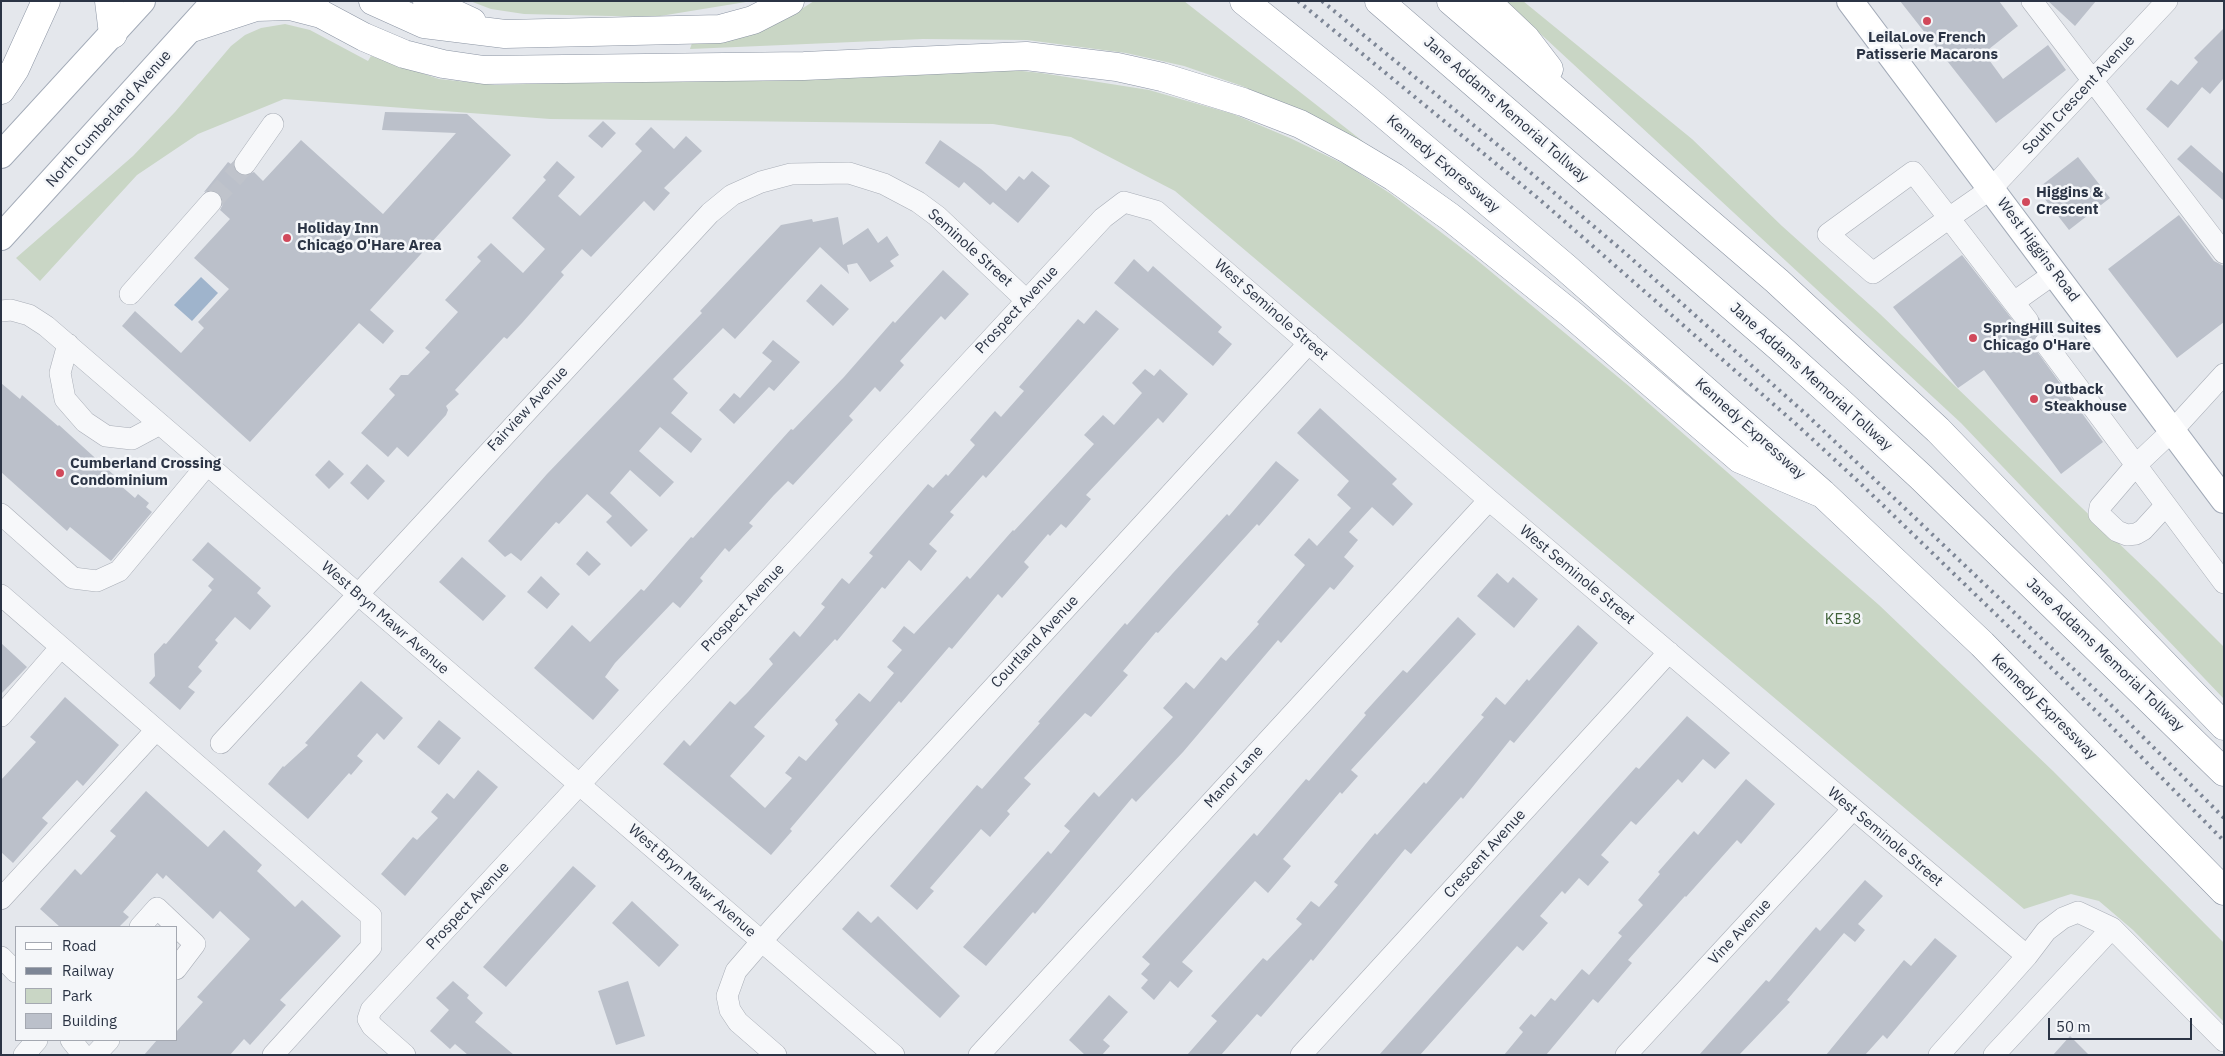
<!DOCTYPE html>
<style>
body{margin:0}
#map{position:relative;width:2225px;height:1056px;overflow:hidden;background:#e4e7ec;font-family:"IBM Plex Sans",sans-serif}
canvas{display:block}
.frame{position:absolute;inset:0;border:2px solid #2b3445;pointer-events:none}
.legend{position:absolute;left:15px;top:926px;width:162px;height:115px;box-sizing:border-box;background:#f4f6f9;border:1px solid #a4a8b1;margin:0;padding:6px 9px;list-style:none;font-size:15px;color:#2b3445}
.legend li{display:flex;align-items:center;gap:10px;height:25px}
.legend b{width:25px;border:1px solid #a4a8b1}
.scale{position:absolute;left:2048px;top:1018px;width:144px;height:22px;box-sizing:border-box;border:2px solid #2b3445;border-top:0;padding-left:6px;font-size:15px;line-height:18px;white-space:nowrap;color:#2b3445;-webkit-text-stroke:4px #f4f6f9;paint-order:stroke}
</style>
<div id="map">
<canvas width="2225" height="1056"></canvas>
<div class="frame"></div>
<ul class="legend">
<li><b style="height:6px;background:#fff"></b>Road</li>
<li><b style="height:6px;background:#7d8696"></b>Railway</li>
<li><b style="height:14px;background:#c9d6c5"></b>Park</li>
<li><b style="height:14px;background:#bbc0ca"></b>Building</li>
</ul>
<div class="scale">50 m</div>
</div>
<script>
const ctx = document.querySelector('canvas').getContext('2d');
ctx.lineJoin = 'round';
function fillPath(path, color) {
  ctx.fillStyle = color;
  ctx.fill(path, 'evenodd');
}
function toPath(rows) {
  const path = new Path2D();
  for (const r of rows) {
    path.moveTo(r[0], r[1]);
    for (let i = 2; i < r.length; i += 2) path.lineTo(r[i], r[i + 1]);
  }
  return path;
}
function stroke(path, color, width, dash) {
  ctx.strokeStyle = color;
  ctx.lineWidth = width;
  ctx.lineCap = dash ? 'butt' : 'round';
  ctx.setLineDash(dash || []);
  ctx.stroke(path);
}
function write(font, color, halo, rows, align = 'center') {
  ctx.font = font + ' "IBM Plex Sans",sans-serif';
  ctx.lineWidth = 5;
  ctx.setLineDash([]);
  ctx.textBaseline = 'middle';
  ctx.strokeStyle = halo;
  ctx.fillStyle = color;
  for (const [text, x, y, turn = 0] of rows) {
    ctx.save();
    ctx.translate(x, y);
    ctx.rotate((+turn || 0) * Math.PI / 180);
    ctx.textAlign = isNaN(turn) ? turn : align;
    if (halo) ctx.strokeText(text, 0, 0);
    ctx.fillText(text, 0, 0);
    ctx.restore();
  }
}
fillPath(toPath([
 [470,1,752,1,654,17,524,14,491,9],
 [814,1,1184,1,1370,147,1325,122,1242,86,1184,66,1126,53,1027,40,923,39,690,49,692,43,743,35,784,20],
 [1505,1,1523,1,1692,139,1782,226,1880,314,2157,580,2224,647,2224,699,1961,423],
 [285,24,310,30,368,61,371,56,439,79,495,85,1003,69,1041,73,1149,90,1233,114,1290,138,1348,166,1391,194,1472,256,1630,387,1879,605,2053,771,2224,943,2224,1022,2133,930,2099,901,2071,894,2024,909,1175,191,1071,137,993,124,550,119,284,99,198,134,137,175,40,281,16,258,133,156,175,112,231,46,245,35,261,28]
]), '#c9d6c5');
fillPath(toPath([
 [201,277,218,293,192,321,174,305]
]), '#9fb4cc');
fillPath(toPath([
 [1900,1,1999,1,2018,26,1984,53,2003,79,2048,45,2066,70,1996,123],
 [2048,1,2096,1,2075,26],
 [2224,28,2224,78,2210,94,2202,87,2168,128,2146,109,2171,80,2178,85,2198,62,2194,58],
 [385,112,467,114,511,155,370,310,394,331,383,344,359,323,250,442,122,326,135,311,181,353,204,328,198,322,229,289,194,258,230,219,220,210,223,204,220,193,213,190,204,192,228,162,231,164,233,162,234,169,238,174,244,176,254,172,263,181,301,140,383,214,456,133,382,130],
 [603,121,616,133,602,148,588,136],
 [651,127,674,149,686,136,702,151,664,188,670,193,654,211,644,201,591,257,582,249,561,272,564,275,522,323,507,339,504,337,455,390,459,394,446,406,448,410,446,415,408,457,397,447,388,457,361,433,395,395,389,389,401,375,408,375,430,352,425,348,458,312,445,300,481,261,477,257,491,243,523,273,545,249,512,218,546,180,543,177,557,161,575,177,558,196,580,216,642,151,635,144],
 [940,140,981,169,1006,191,1019,176,1024,180,1032,171,1050,186,1018,223,993,202,990,205,964,182,959,188,925,163],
 [2191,145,2224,174,2224,201,2177,159],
 [2078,157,2110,198,2069,230,2037,189],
 [2179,215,2214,261,2224,266,2224,322,2177,358,2108,269],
 [838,217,843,245,868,228,878,243,887,236,899,255,890,261,894,266,870,282,857,263,847,265,849,274,820,247,735,339,723,328,673,379,688,393,671,413,702,439,691,453,660,427,639,451,674,482,660,497,630,470,610,493,648,530,631,547,606,522,612,516,587,494,559,524,556,522,521,561,511,553,505,557,488,541,547,474,702,313,700,311,781,225,812,219,813,222],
 [1962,255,2033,346,2103,442,2061,474,1984,370,1958,388,1893,307],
 [1134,259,1148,272,1153,266,1222,327,1218,332,1232,344,1213,366,1114,283],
 [943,270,969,294,945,320,941,316,928,330,900,361,904,365,880,392,875,387,849,416,853,420,793,485,788,481,774,495,749,523,753,526,729,552,725,548,700,578,703,581,680,608,673,602,615,663,605,677,619,690,593,720,534,668,572,625,590,642,641,589,644,591,691,537,693,538,791,429,793,430,844,377,893,321,895,323],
 [821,284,849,309,833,326,806,301],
 [1096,310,1119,329,986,478,983,475,950,512,954,515,929,544,937,551,921,571,909,560,885,589,882,587,837,641,835,639,754,727,765,736,730,776,765,808,792,778,785,773,799,756,806,761,838,724,835,720,859,693,870,702,894,673,887,667,902,650,892,641,904,626,914,634,967,576,970,579,1013,530,1014,531,1094,444,1084,435,1103,415,1114,425,1142,393,1132,383,1145,369,1154,376,1160,369,1188,394,1163,423,1158,418,1086,495,1091,499,1066,528,1061,524,1050,536,1048,534,1024,562,1029,567,1002,598,998,594,952,649,949,647,901,703,899,701,790,829,792,831,771,855,663,764,684,740,690,746,730,701,735,705,748,692,773,664,769,659,794,631,800,637,825,607,821,604,842,578,849,584,873,556,869,553,928,484,933,488,946,474,948,476,975,445,970,440,995,411,1001,417,1024,391,1019,387,1078,319,1084,324],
 [773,340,800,362,774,391,769,387,734,424,719,410,734,393,740,398,772,361,762,353],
 [1,383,20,399,22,395,58,426,59,425,115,476,113,479,135,498,138,494,149,503,146,507,152,512,111,561,70,527,67,531,1,472],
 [1320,408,1397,479,1392,484,1413,504,1393,526,1372,507,1349,532,1358,540,1344,557,1354,566,1334,590,1330,587,1281,643,1278,640,1183,752,1136,802,1132,798,1035,914,1033,912,986,966,963,947,1048,851,1051,854,1070,831,1064,826,1094,792,1099,797,1173,717,1163,708,1186,682,1194,689,1221,657,1226,661,1259,624,1257,622,1305,565,1294,555,1309,538,1317,546,1351,508,1337,495,1349,481,1297,433],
 [329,460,344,474,329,489,315,475],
 [1276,461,1299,480,1259,526,1257,524,1158,633,1156,632,1123,671,1128,675,1091,717,1085,713,1024,778,1031,784,1007,811,1010,814,990,837,981,829,930,888,934,891,917,910,890,886,977,785,982,789,1040,723,1038,722,1125,623,1127,625,1173,573,1227,514,1229,516],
 [367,464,385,481,368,500,350,483],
 [208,542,261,588,257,593,271,606,250,630,235,617,215,640,218,643,198,667,202,671,188,687,195,692,180,710,149,683,155,676,154,654,164,643,166,644,212,590,208,586,214,579,192,560],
 [587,551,601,564,589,576,576,564],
 [462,557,506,596,483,621,439,582],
 [1497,573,1508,583,1513,577,1538,599,1514,628,1477,596],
 [541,576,560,594,547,609,527,592],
 [1458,617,1476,634,1351,770,1358,776,1342,794,1340,792,1283,859,1291,866,1268,893,1255,881,1182,962,1193,971,1178,988,1170,981,1154,1000,1141,988,1148,980,1141,974,1150,964,1142,957,1254,833,1257,836,1306,779,1309,781,1366,715,1364,713,1403,670,1407,673],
 [1578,625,1598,643,1514,743,1510,740,1463,799,1461,797,1411,854,1405,849,1313,961,1311,959,1261,1017,1257,1014,1221,1055,1187,1055,1217,1021,1211,1016,1263,958,1267,961,1302,924,1296,919,1311,901,1319,907,1338,885,1334,882,1375,833,1377,835,1424,782,1426,784,1484,717,1481,715,1496,697,1505,705,1527,679,1529,681],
 [1,643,27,667,1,694],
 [361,681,403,718,384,740,377,733,357,756,363,761,351,775,349,773,308,819,268,784,283,766,284,767,308,745,305,743],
 [65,697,119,745,83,786,77,780,42,818,48,823,13,863,1,852,1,780,36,742,30,737],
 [1687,716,1730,753,1715,769,1703,759,1682,783,1678,779,1636,825,1631,821,1601,855,1609,862,1588,886,1579,878,1565,894,1562,891,1540,916,1548,923,1523,951,1517,946,1420,1055,1379,1055,1636,767,1639,769],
 [439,720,461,738,439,765,417,747],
 [478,770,498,787,405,896,381,874,413,837,417,840,438,818,431,812,447,793,454,799],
 [1746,779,1775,804,1741,844,1737,840,1686,897,1685,896,1628,960,1632,963,1598,1003,1593,999,1546,1055,1504,1055,1523,1032,1519,1028,1531,1014,1535,1017,1551,998,1555,1001,1582,969,1589,975,1622,936,1618,933,1643,905,1638,900,1660,874,1658,872,1694,831,1698,835],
 [146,791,208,847,224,830,262,865,257,871,295,907,302,900,341,936,280,1000,286,1005,250,1045,244,1039,230,1055,144,1055,157,1040,176,1040,176,1032,203,1002,197,997,250,939,220,911,213,919,166,875,163,879,157,873,123,912,129,917,119,927,60,927,40,909,75,869,81,875,116,836,110,831],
 [573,866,596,886,506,987,483,967],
 [1865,880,1883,896,1858,924,1865,930,1855,942,1844,933,1787,1000,1790,1002,1739,1055,1699,1055,1766,980,1769,982,1816,927,1820,931],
 [632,901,679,945,659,967,612,923],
 [858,911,871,923,878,916,960,996,940,1018,842,929],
 [1935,938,1957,956,1887,1039,1883,1035,1865,1055,1826,1055,1904,960,1911,966],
 [453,981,469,995,467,998,483,1013,475,1022,514,1055,468,1055,455,1044,450,1049,430,1031,449,1010,436,998],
 [628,981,645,1036,616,1045,598,991],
 [1109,995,1128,1012,1103,1040,1110,1046,1102,1055,1085,1055,1069,1040],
 [2070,1036,2089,1055,2053,1055]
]), '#bbc0ca');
stroke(toPath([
 [211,202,245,164],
 [2028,321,2045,343]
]), '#bfc3cb', 21, [21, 11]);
const minor = toPath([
 [2032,1,2224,253],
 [245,164,273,124],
 [130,294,211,202],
 [2014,302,2055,273],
 [1,311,11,310,29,315,46,326,894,1055],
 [2028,321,1949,218,1913,172,1828,234,1873,273,1949,218,1992,188,2167,1],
 [2045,343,2224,583],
 [68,344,60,373,65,399,85,422,106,436,132,439,160,424],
 [2165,506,2143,530,2136,534,2127,535,2117,531,2099,514,2100,507,2136,465,2172,431,2224,374],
 [1,514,73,578,97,581,119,571,207,465],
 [1,595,371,916,371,947,273,1055],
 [1,716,61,647],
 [221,743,710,213,732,195,761,182,791,174,849,173,884,184,918,202,937,216,1027,301],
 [1,899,156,730],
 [140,927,157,908,195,944,176,969],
 [1,957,16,972],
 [71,1040,83,1055],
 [24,1055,37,1040],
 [95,1055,109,1040],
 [405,1055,372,1026,368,1019,371,1010,1103,218,1124,202,1156,211,1489,500,2027,956],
 [776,1055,738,1022,730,1010,727,996,736,971,774,927,1309,343],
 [979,1055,1489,500],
 [1301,1055,1669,652],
 [1626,1055,1853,809],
 [1939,1055,2027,956,2046,931,2063,918,2078,912,2112,928,2224,1041],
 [1994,1055,2112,928]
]);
const major = toPath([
 [1850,1,2224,500],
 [1,155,142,1],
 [1,237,215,1]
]);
const highway = toPath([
 [109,1,113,34],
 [307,1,321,14,364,37,404,54,443,64,484,70,804,66,1026,56,1117,67,1162,77,1243,102,1300,124,1349,150,1394,177,1450,217,1571,314,1740,459,1823,494],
 [373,1,424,24,505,34,720,29,753,20,790,1],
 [427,1,472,22],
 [1244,1,1365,98,1565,267,1823,494,1982,644,2224,891],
 [1379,1,1780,348,1841,403,1921,477,2224,772],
 [1451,1,1777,281,1938,430,2224,726],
 [1486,1,1526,39,1549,69],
 [192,28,256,7,290,6,321,14],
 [1,90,15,69,46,1]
]);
stroke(minor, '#a9aeb7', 22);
stroke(major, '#a3abb8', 28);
stroke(highway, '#8b94a3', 29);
stroke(minor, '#f7f8fa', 21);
stroke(major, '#fff', 26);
stroke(highway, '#fff', 28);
stroke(toPath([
 [1298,1,1539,199,1796,424,1862,485,2099,714,2224,841],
 [1322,1,1505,151,1624,252,1807,415,2107,701,2224,818]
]), '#7d8696', 4, [2.5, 5]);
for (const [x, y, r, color] of [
 [1927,21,5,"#d1495b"],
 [2026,202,5,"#d1495b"],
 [287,238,5,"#d1495b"],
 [1973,338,5,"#d1495b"],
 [2034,399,5,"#d1495b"],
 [60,473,5,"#d1495b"]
]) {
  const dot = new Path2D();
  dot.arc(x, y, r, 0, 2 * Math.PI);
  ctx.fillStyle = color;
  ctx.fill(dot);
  stroke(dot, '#f4f6f9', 2);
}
write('bold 15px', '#2b3445', '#f4f6f9', [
 ["LeilaLove French",1927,38,"center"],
 ["Patisserie Macarons",1927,55,"center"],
 ["Higgins &",2036,193],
 ["Crescent",2036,210],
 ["Holiday Inn",297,229],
 ["Chicago O'Hare Area",297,246],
 ["SpringHill Suites",1983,329],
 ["Chicago O'Hare",1983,346],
 ["Outback",2044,390],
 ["Steakhouse",2044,407],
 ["Cumberland Crossing",70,464],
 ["Condominium",70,481]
], 'left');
write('15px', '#2b3445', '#f4f6f9', [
 ["South Crescent Avenue",2079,95,-47],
 ["Jane Addams Memorial Tollway",1506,110,41],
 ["North Cumberland Avenue",109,119,-48],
 ["Kennedy Expressway",1443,164,40],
 ["Seminole Street",970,248,42],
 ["West Higgins Road",2038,250,53],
 ["Prospect Avenue",1017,310,-47],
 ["West Seminole Street",1271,310,41],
 ["Jane Addams Memorial Tollway",1811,377,42],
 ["Fairview Avenue",528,409,-47],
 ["Kennedy Expressway",1750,429,42],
 ["West Seminole Street",1577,575,40],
 ["Prospect Avenue",743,608,-47],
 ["West Bryn Mawr Avenue",385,618,41],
 ["Courtland Avenue",1035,642,-47],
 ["Jane Addams Memorial Tollway",2105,655,44],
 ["Kennedy Expressway",2044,707,45],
 ["Manor Lane",1234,777,-47],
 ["West Seminole Street",1885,837,40],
 ["Crescent Avenue",1485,854,-48],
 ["West Bryn Mawr Avenue",692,881,41],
 ["Prospect Avenue",468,906,-47],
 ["Vine Avenue",1740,932,-47]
]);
write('15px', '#3f6138', '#f4f6f9', [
 ["KE38",1843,620]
]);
</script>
